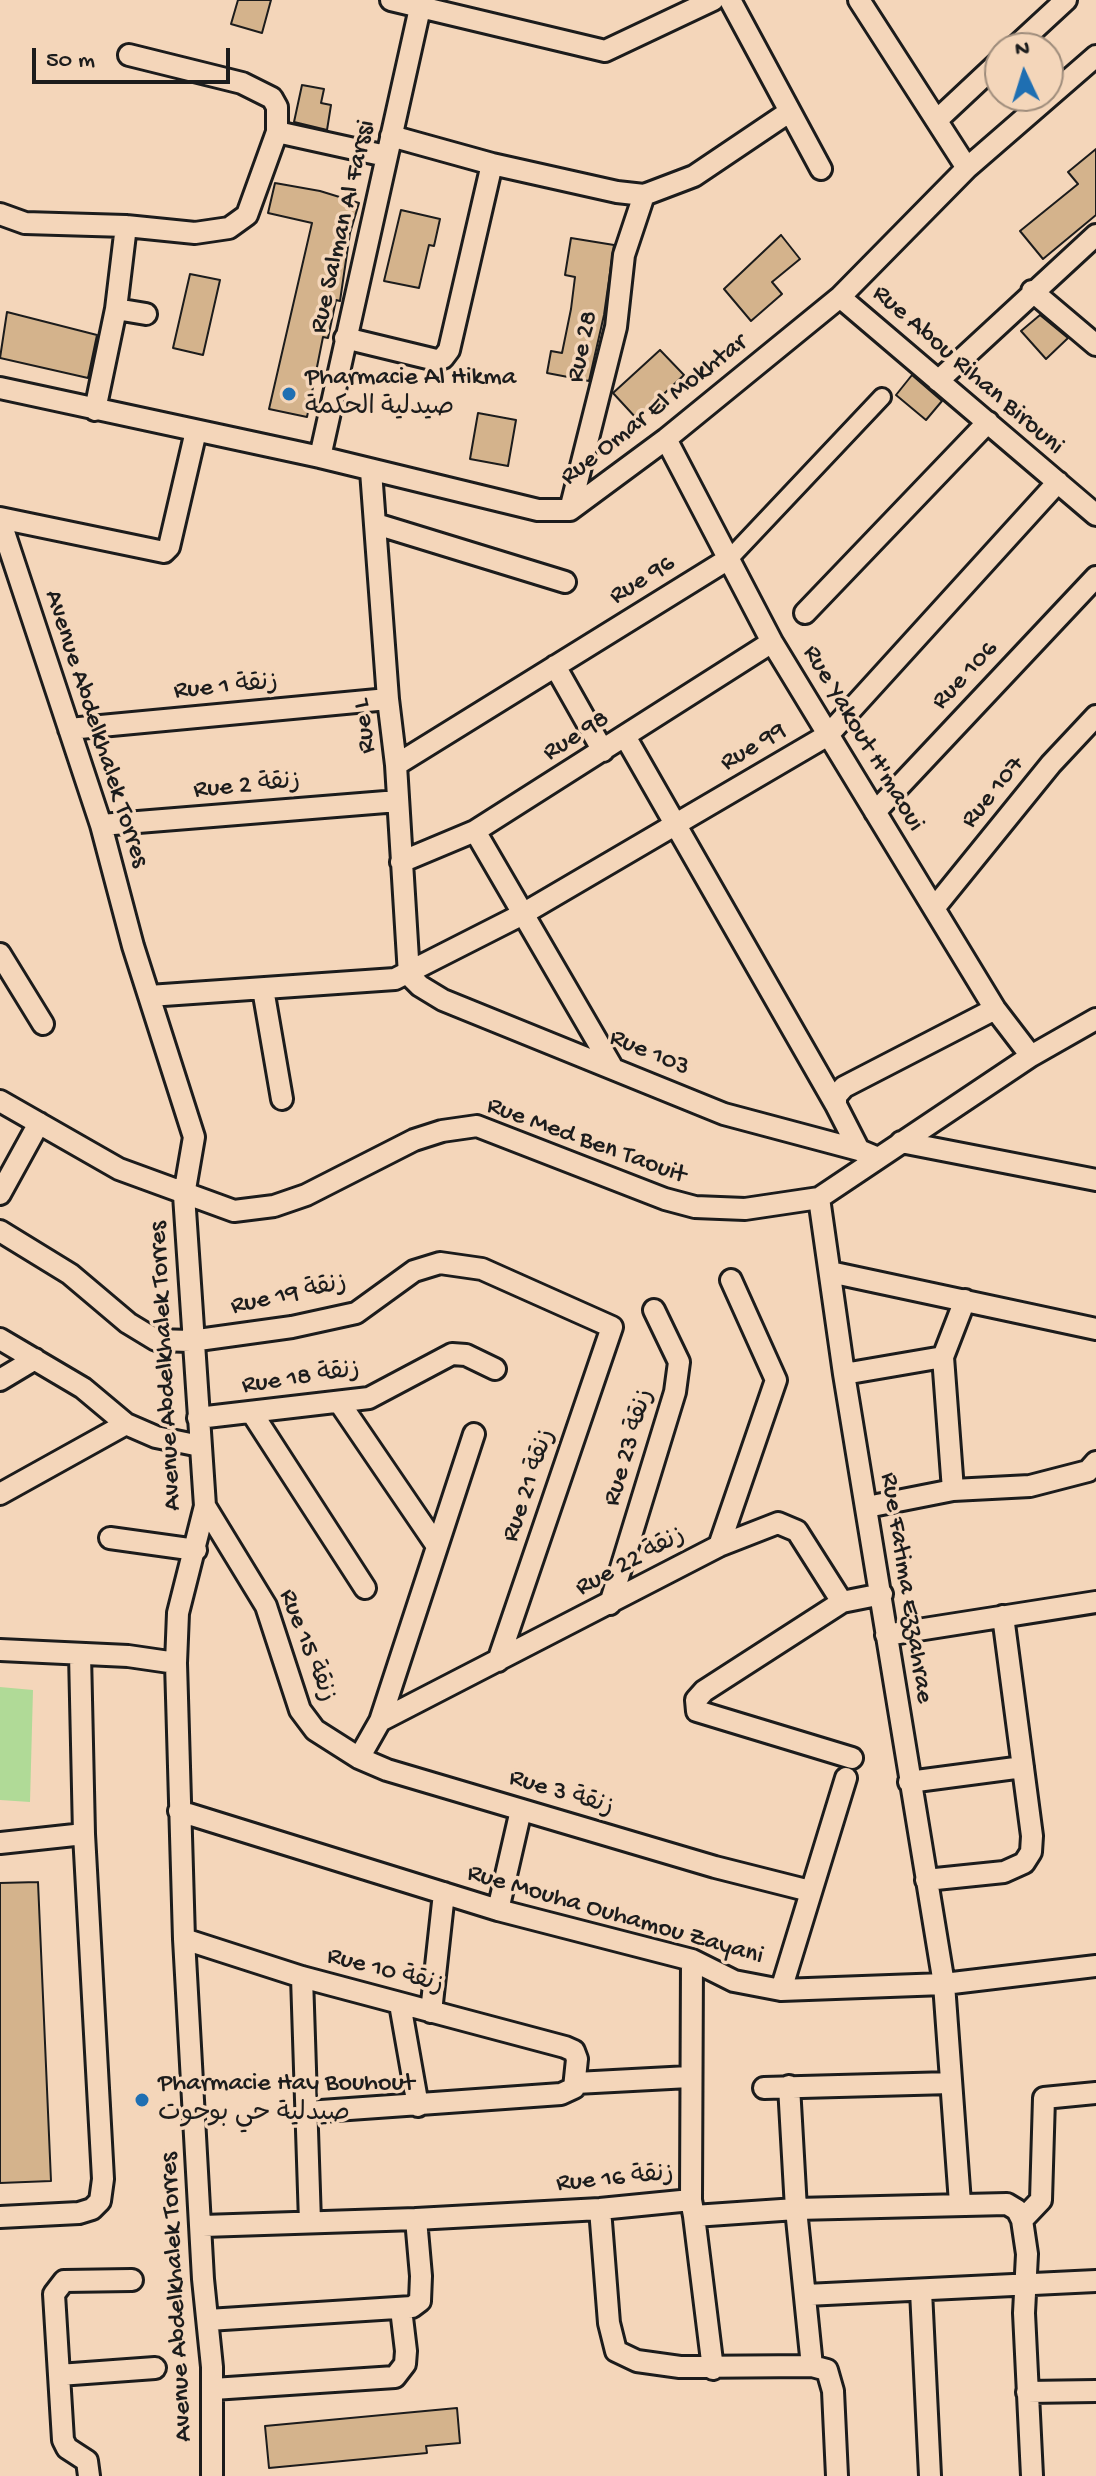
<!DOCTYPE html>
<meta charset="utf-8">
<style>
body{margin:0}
#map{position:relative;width:1096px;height:2476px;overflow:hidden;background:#f4d6ba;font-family:"Gochi Hand",sans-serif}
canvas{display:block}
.north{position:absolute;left:984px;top:32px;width:80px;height:80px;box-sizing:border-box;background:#f4d6ba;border:2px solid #9e8c7b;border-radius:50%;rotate:356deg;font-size:22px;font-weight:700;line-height:32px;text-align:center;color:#1c1c1c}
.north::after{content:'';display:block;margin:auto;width:28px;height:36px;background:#1f6fb2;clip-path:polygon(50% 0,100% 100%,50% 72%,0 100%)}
.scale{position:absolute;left:32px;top:48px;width:198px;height:36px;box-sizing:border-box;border:4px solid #1c1c1c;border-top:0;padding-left:10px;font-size:24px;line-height:28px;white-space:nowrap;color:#1c1c1c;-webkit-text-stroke:6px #f4d6ba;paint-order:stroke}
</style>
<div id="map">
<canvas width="1096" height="2476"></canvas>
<div class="north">N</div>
<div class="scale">50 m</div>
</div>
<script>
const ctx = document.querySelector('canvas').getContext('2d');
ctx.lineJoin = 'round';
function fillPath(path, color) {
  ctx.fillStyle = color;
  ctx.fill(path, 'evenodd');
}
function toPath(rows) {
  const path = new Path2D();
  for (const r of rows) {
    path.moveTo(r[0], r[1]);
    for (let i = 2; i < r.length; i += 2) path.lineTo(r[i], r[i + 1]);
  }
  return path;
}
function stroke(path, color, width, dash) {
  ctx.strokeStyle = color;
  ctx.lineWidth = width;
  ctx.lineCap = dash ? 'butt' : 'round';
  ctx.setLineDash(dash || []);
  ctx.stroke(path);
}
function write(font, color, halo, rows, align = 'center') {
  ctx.font = font + ' "Gochi Hand","Playpen Sans Arabic",sans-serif';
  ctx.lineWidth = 7;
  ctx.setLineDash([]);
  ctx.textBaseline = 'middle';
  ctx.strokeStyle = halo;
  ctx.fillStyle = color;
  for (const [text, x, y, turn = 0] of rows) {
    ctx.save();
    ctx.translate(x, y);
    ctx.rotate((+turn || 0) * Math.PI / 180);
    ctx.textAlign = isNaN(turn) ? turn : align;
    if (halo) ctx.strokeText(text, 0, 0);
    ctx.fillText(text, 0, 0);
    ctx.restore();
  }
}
fillPath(toPath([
 [0,1687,33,1690,30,1802,0,1800]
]), '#b0da97');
const building = toPath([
 [238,0,271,0,262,33,231,24,238,0],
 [302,85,324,89,321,103,331,105,327,130,294,122,302,85],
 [1096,149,1096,215,1043,259,1020,231,1078,184,1068,172,1096,149],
 [275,183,320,191,359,203,350,233,340,301,336,300,328,338,323,337,307,417,269,409,312,223,268,213,275,183],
 [401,210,440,219,434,246,429,245,419,288,384,281,401,210],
 [781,235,800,259,772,282,782,294,751,321,724,289,781,235],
 [571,238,614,245,604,315,589,381,547,373,551,351,562,353,571,309,575,277,565,275,571,238],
 [190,274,220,280,203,355,173,348,190,274],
 [7,312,97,335,88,378,0,358,7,312],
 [1040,315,1068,338,1046,359,1021,331,1040,315],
 [660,350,684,375,637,419,613,393,660,350],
 [912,375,942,401,926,420,896,395,912,375],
 [478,413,516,420,508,466,470,459,478,413],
 [38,1882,51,2181,0,2183,0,1883,38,1882],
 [457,2408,460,2443,426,2446,427,2453,269,2468,265,2426,457,2408]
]);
fillPath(building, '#d4b38c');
stroke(building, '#1c1c1c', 2);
const pedestrian = toPath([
 [730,558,882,397]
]);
const minor = toPath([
 [391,0,605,51,713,0],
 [730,0,821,169],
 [859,0,967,168],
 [1014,48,1066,0],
 [937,120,1000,61],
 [277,132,386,156],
 [391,136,492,164,617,192,644,195,694,176,789,112],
 [0,214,25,223,126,226,195,233,229,228,247,215,277,132,277,107,272,98,242,83,129,55],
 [1032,291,1096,345],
 [840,297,1096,515],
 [116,309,146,314],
 [345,338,436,360,443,358,449,350,492,164],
 [938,381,1096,235],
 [0,388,320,457,538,510,570,510,666,439,840,297,967,168,1096,56],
 [95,410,116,309,126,226],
 [666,439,772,642,995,1009,1031,1056],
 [320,457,420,8],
 [371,471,388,699,396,765,409,975],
 [570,510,616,327,624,255,644,195],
 [0,518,164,552,169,547,196,431],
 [0,520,101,825,133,946,194,1137,184,1195,205,1506,178,1613,176,1663,184,1939,203,2279,212,2367,212,2476],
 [376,524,565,582],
 [805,613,988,422],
 [555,666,603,751],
 [69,729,388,699],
 [626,738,836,1105],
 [396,765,730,558],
 [875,812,1096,577],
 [101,825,398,801],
 [475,831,611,1065],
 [401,862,475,831,772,642],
 [935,907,1051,764,1096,716],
 [0,954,43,1024],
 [409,975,420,986,443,1000,724,1114,859,1150,878,1158],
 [263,989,282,1099],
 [149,996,395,979,521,915,828,735,1058,482],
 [0,1101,119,1169,234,1211,274,1206,306,1195,414,1140,442,1131,477,1126,665,1199,695,1207,745,1209,819,1198,1031,1056,1096,1019],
 [901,1142,1096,1180],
 [859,1150,836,1105,836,1096,844,1087,995,1009],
 [0,1194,39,1123],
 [819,1198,844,1374,944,1984,960,2203],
 [0,1231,70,1274,128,1323,156,1340,191,1341,292,1327,356,1313,414,1271,440,1263,482,1269,612,1327,498,1661],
 [830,1272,1096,1329],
 [0,1339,83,1388,126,1424,156,1437,200,1446],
 [943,1357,953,1490],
 [844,1374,943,1357,965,1300],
 [0,1380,35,1359],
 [339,1402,437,1546],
 [252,1413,365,1588],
 [198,1418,369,1398,452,1354,466,1355,495,1369],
 [0,1494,126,1424],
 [205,1506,266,1606,300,1710,315,1730,359,1758,387,1770,715,1867,810,1891],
 [867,1507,953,1490,1030,1486,1088,1471,1096,1462],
 [110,1538,196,1550],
 [719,1546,776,1380,731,1280],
 [842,1602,704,1691,696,1700,697,1711,852,1758],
 [610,1604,675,1392,679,1362,654,1310],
 [886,1635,1096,1602],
 [0,1650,128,1656,176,1663],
 [380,1721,719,1546,778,1523,797,1531,842,1602,882,1594],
 [359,1758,380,1721,474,1434],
 [909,1782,1023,1767],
 [179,1811,498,1910,692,1960,734,1981,781,1990,944,1984,1096,1966],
 [0,1843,84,1834],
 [926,1880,1004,1872,1024,1863,1031,1852,1032,1836,1003,1616],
 [498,1910,521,1810],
 [184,1939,302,1977,565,2047,574,2051,577,2059,574,2088,561,2094,307,2112],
 [302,1977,310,2222],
 [781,1990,846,1778],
 [400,2004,418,2106],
 [431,2012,444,1893],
 [576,2083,689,2077],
 [789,2086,796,2209,812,2366],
 [764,2088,951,2083],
 [691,2200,692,1960],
 [600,2209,609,2323,616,2351,637,2361,680,2367,812,2366,827,2370,833,2391,837,2476],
 [694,2216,713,2369],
 [0,2217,79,2213,92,2209,100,2201,103,2179,84,1834,80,1654],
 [1022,2220,1041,2200,1044,2098,1096,2093],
 [203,2226,416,2219,600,2209,691,2200,694,2216,796,2209,1007,2204,1017,2210,1022,2220,1027,2254,1024,2313,1032,2476],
 [921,2291,930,2476],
 [806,2295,1096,2281],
 [208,2320,412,2307,420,2301,421,2276,416,2219],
 [59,2375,155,2368],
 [213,2389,395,2377,405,2364,406,2351,401,2309],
 [1027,2392,1096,2391],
 [89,2476,87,2461,67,2448,63,2440,54,2294,64,2281,132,2280]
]);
stroke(pedestrian, '#1c1c1c', 22);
stroke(minor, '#1c1c1c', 26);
stroke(pedestrian, '#f4d6ba', 16);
stroke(minor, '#f4d6ba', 20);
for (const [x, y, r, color] of [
 [289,394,8,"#1f6fb2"],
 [142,2100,8,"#1f6fb2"]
]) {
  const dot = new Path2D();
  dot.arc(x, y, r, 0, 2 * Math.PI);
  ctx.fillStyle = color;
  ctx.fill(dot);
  stroke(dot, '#f4d6ba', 3);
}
write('26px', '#1c1c1c', '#f4d6ba', [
 ["Rue Salman Al Farssi",344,227,-77],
 ["Rue 28",584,347,-78],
 ["Rue Abou Rihan Birouni",967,371,41],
 ["Rue Omar El Mokhtar",655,411,-38],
 ["Rue 96",643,581,-32],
 ["Rue 106",966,676,-47],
 ["Rue 1 زنقة",226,688,-5],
 ["Rue L",366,726,-97],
 ["Avenue Abdelkhalek Torres",95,729,72],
 ["Rue 98",577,737,-32],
 ["Rue Yakout H'maoui",862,739,59],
 ["Rue 99",754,748,-31],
 ["Rue 2 زنقة",247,787,-5],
 ["Rue 107",994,793,-51],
 ["Rue 103",649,1054,23],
 ["Rue Med Ben Taouit",586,1142,20],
 ["Rue 19 زنقة",289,1296,-12],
 ["Avenue Abdelkhalek Torres",167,1366,-93],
 ["Rue 18 زنقة",301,1379,-8],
 ["Rue 23 زنقة",630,1448,-73],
 ["Rue 21 زنقة",530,1486,-71],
 ["Rue 22 زنقة",631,1563,-28],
 ["Rue Fatima Ezzahrae",905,1588,81],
 ["Rue 15 زنقة",306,1646,69],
 ["Rue 3 زنقة",561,1794,17],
 ["Rue Mouha Ouhamou Zayani",615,1916,16],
 ["Rue 10 زنقة",385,1972,15],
 ["Rue 16 زنقة",615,2180,-5],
 ["Avenue Abdelkhalek Torres",178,2297,-93]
]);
write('26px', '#1c1c1c', '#f4d6ba', [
 ["Pharmacie Al Hikma",305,379],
 ["صيدلية الحكمة",305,409],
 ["Pharmacie Hay Bouhout",158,2085],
 ["صيدلية حي بوحوت",158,2115]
], 'left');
</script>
